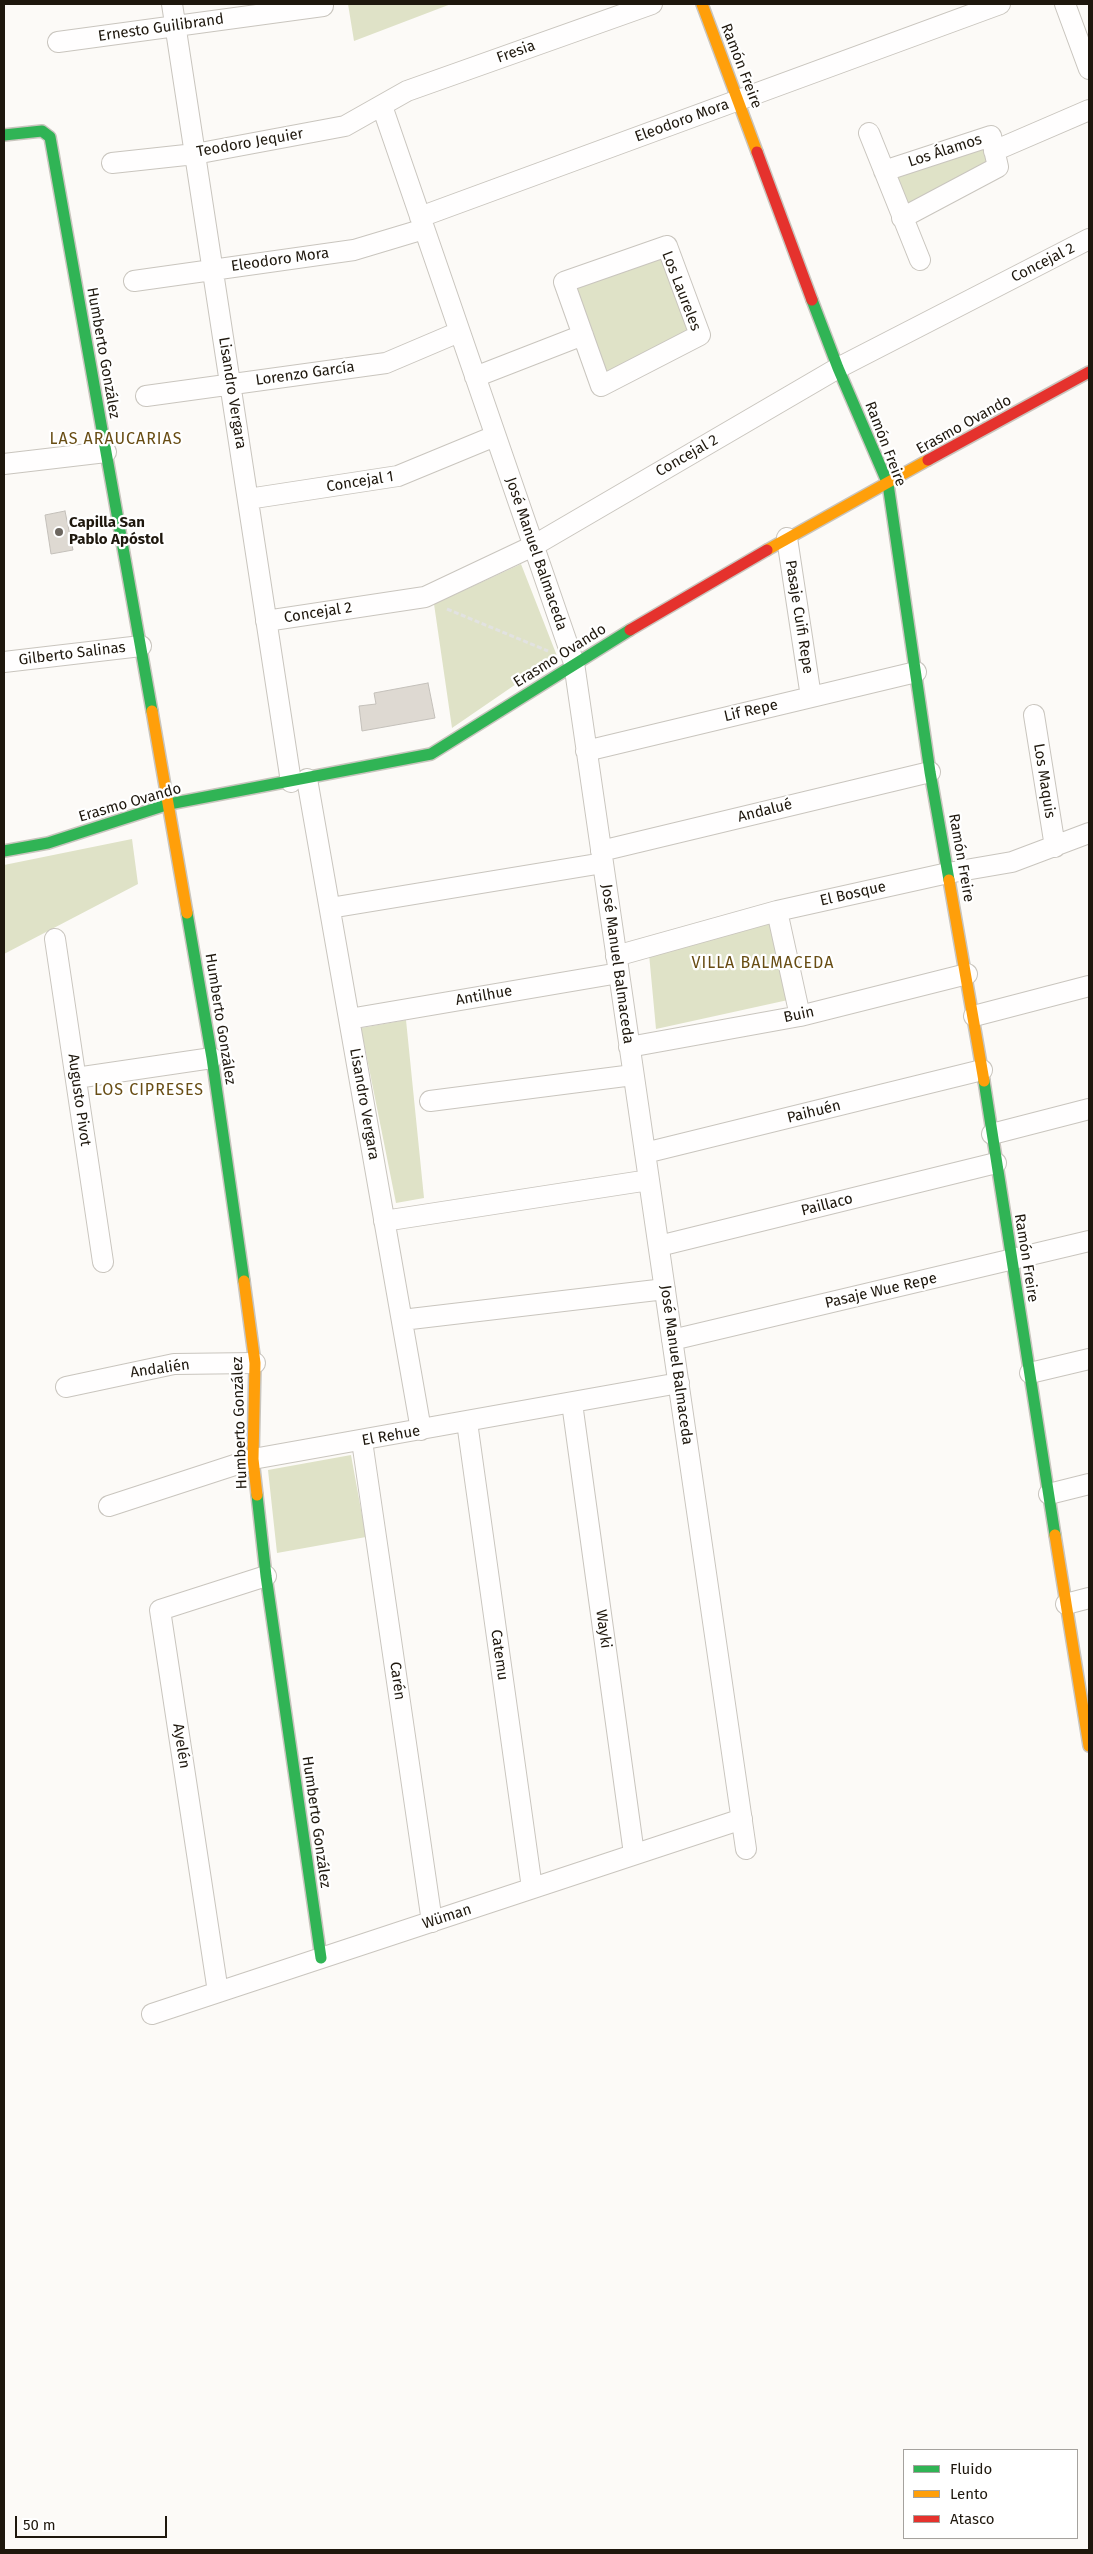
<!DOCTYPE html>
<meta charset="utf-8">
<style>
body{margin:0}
#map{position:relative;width:1093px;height:2554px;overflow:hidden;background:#fcfaf7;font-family:"Fira Sans",sans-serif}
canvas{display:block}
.frame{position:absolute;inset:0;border:5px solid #1e170d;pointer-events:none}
.legend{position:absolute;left:903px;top:2449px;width:175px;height:90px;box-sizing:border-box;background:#fff;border:1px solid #a5a29e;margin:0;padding:6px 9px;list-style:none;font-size:15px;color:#1e170d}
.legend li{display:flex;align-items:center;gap:10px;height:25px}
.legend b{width:25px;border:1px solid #a5a29e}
.scale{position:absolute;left:15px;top:2516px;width:152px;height:22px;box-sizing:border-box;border:2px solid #1e170d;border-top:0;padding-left:6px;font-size:15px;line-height:18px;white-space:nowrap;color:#1e170d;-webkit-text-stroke:4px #fff;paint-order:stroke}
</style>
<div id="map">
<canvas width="1093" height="2554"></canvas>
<div class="frame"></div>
<ul class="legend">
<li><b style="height:6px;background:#30b455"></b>Fluido</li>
<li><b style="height:6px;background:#ff9f0a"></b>Lento</li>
<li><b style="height:6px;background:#e5322d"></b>Atasco</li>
</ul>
<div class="scale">50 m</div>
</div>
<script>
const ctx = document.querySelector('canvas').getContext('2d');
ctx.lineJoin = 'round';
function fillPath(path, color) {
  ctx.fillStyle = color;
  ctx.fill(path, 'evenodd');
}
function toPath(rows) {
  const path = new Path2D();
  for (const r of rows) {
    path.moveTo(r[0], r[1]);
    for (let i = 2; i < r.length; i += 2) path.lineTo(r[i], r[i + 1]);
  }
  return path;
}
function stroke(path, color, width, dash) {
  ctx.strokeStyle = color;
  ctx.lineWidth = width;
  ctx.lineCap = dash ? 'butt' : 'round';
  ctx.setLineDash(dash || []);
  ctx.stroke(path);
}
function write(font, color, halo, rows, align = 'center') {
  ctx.font = font + ' "Fira Sans",sans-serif';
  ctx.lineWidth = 4.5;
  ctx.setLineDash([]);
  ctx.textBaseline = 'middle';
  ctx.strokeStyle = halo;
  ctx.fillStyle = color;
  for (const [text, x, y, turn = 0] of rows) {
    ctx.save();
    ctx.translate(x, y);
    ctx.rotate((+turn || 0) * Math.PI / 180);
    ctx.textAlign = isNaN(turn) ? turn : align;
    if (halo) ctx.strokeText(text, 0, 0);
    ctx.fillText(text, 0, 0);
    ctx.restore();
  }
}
fillPath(toPath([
 [348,4,451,4,354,41],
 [991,137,997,167,903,217,884,171],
 [666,247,698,334,602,385,565,282],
 [521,564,557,656,452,728,434,604],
 [132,839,138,884,4,954,4,865],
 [769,921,788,1000,656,1029,649,954],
 [406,1020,424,1198,396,1203,361,1028],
 [351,1455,366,1537,277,1553,268,1470]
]), '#dfe2c7');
const building = toPath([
 [65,511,73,550,51,554,45,515,65,511],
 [428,683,435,718,362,731,359,706,376,704,374,693,428,683]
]);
fillPath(building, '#ded9d2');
stroke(building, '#c4c0ba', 1);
const street = toPath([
 [172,4,291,782],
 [1065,4,1089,69],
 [58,42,323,6],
 [382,106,574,663,746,1849],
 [869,133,920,260],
 [994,151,1089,110],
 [112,163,195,154,345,126,407,91,652,4],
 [884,171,991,136,998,167,902,218],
 [420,217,1000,4],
 [667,246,700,335,601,386,564,282,667,246],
 [134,281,354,250,424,229],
 [475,377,583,335],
 [146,396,386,363,459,332],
 [4,464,106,452],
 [248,499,398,476,495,436],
 [787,538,811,697],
 [266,621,425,597,533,546,838,368,1089,239],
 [4,662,141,646],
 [1034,715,1055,847],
 [586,751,916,672],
 [307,779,421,1430],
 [601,851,930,772],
 [330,908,603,863],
 [777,911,800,1016],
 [55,939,103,1262],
 [616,956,777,911,948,873,1012,862,1089,833],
 [974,1016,1089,986],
 [349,1019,619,973],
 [629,1047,800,1016,967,974],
 [76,1078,212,1058],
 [430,1101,633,1075],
 [992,1134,1089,1109],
 [645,1153,982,1070],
 [384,1221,649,1180],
 [659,1246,996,1163],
 [402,1320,665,1289],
 [672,1340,1089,1241],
 [1030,1373,1089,1359],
 [66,1387,174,1364,255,1363],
 [572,1403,634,1854],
 [467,1422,532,1888],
 [362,1441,432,1922],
 [1049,1494,1089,1484],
 [109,1506,253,1459,679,1383],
 [1066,1604,1089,1598],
 [218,1992,160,1610,266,1576],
 [152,2014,742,1819]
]);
const fast = toPath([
 [4,135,42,131,50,137,152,711],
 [812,300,838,368,888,484,930,772,949,880],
 [4,851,48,843,169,804,431,754,630,630],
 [187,913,212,1058,244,1281],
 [984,1081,1055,1535],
 [257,1495,266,1576,321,1958]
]);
const slow = toPath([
 [702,4,757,152],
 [767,550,928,460],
 [152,711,187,913],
 [949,880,984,1081],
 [244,1281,255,1363,253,1459,257,1495],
 [1055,1535,1089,1746]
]);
const jam = toPath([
 [757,152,812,300],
 [928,460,1089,372],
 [630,630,767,550]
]);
stroke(street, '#c9c5be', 22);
stroke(fast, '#c9c5be', 14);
stroke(slow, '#c9c5be', 14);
stroke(jam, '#c9c5be', 14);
stroke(toPath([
 [447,609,548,651]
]), '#e2e2e1', 3, [5, 2.5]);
stroke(street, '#fffefe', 20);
stroke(fast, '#30b455', 11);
stroke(slow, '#ff9f0a', 11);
stroke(jam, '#e5322d', 11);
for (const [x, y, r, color] of [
 [59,532,5,"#6c665f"]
]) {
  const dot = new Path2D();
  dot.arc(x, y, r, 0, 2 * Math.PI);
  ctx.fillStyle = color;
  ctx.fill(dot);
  stroke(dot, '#fff', 2);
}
write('15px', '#1e170d', '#fff', [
 ["Ernesto Guilibrand",161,28,-8],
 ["Fresia",516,52,-20],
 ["Ramón Freire",741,66,69],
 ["Eleodoro Mora",682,121,-20],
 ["Teodoro Jequier",250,143,-10],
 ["Los Álamos",945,151,-18],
 ["Eleodoro Mora",280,260,-8],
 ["Concejal 2",1043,263,-27],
 ["Los Laureles",681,291,69],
 ["Humberto González",103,353,80],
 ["Lorenzo García",305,374,-8],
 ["Lisandro Vergara",232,393,81],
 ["Erasmo Ovando",964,425,-29],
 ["Ramón Freire",885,444,69],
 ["Concejal 2",687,456,-30],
 ["Concejal 1",360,482,-9],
 ["José Manuel Balmaceda",536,554,71],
 ["Concejal 2",318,613,-9],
 ["Pasaje Cuifi Repe",799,617,81],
 ["Gilberto Salinas",72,654,-7],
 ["Erasmo Ovando",560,656,-32],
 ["Lif Repe",751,711,-13],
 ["Los Maquis",1044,781,81],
 ["Erasmo Ovando",130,803,-16],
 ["Andalué",765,811,-14],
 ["Ramón Freire",961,858,80],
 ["El Bosque",853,894,-13],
 ["José Manuel Balmaceda",617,964,82],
 ["Antilhue",484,996,-10],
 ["Buin",799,1015,-12],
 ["Humberto González",220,1019,81],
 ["Augusto Pivot",79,1100,82],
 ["Lisandro Vergara",364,1104,80],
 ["Paihuén",814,1112,-14],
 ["Paillaco",827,1205,-14],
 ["Ramón Freire",1026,1258,81],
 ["Pasaje Wue Repe",881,1291,-13],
 ["José Manuel Balmaceda",676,1365,82],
 ["Andalién",160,1369,-8],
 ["Humberto González",240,1423,-92],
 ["El Rehue",391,1436,-10],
 ["Wayki",603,1629,82],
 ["Catemu",499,1655,82],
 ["Carén",397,1681,82],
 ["Ayelén",181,1746,81],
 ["Humberto González",316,1822,82],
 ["Wüman",447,1917,-18]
]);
write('bold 15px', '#1e170d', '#fff', [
 ["Capilla San",69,523],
 ["Pablo Apóstol",69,540]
], 'left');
ctx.letterSpacing = '1px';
write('16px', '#684d14', '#fff', [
 ["LAS ARAUCARIAS",116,440],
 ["VILLA BALMACEDA",763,964],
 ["LOS CIPRESES",149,1091]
]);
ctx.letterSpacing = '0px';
</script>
